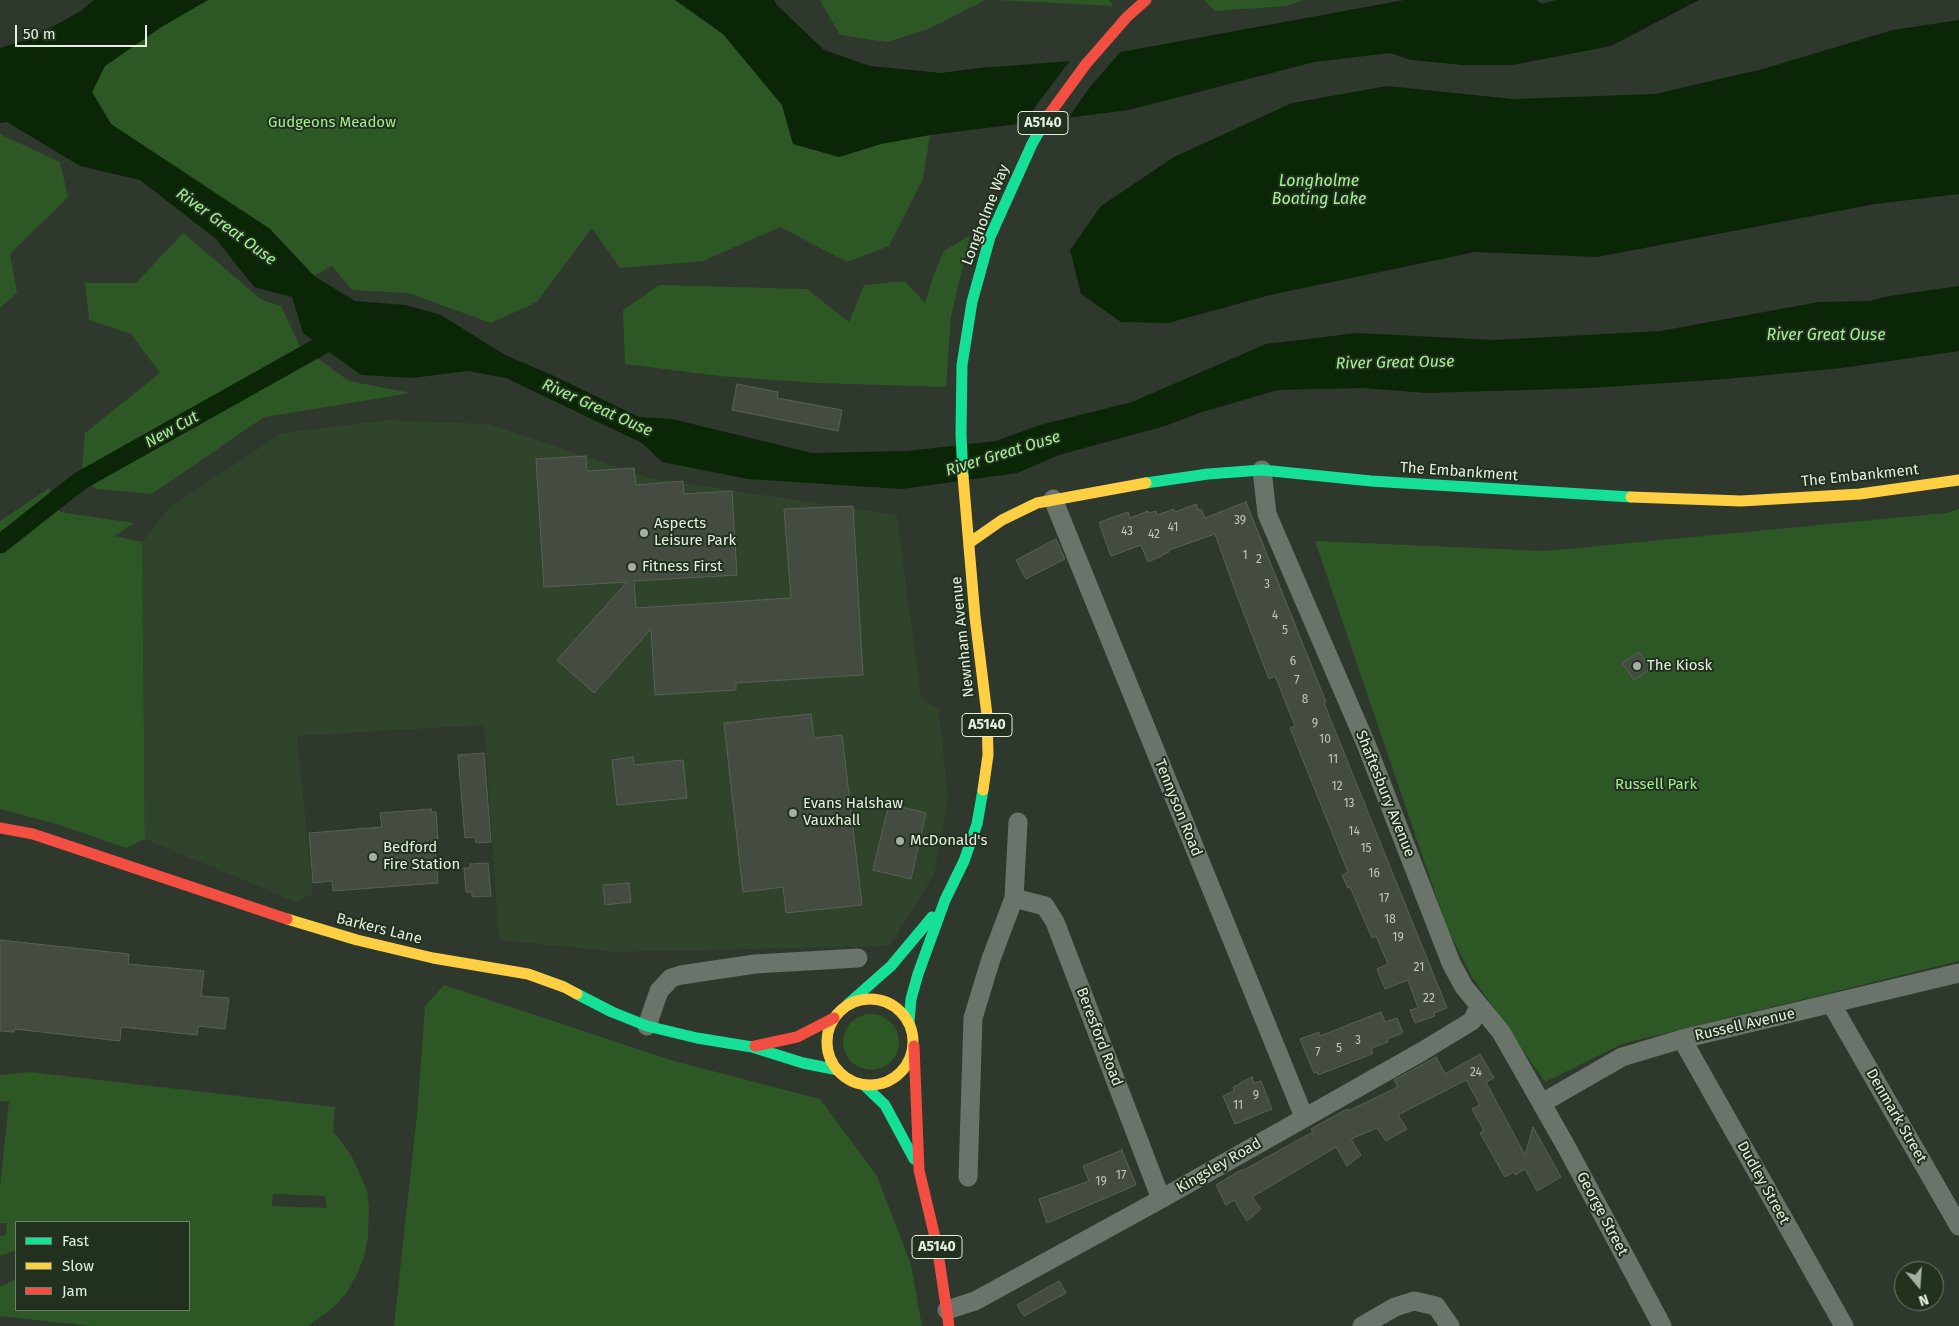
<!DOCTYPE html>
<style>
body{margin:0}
#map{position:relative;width:1959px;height:1326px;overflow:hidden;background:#2e382c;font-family:"Fira Sans",sans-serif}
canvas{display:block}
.legend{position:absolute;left:15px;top:1221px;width:175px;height:90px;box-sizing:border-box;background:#21311e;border:1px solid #6f7d6d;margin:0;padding:6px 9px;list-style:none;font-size:15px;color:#e5f0e3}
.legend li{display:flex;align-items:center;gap:10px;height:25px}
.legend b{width:25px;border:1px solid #6f7d6d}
.north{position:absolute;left:1894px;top:1261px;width:50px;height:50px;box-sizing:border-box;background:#21311e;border:1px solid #6f7d6d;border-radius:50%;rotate:162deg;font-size:14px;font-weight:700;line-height:20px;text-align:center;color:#e5f0e3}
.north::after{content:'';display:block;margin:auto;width:18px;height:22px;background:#a5b0a3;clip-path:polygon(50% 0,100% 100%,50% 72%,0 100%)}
.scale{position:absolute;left:15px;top:25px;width:132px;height:22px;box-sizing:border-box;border:2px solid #e5f0e3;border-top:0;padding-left:6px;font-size:15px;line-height:18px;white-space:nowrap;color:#e5f0e3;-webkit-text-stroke:4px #21311e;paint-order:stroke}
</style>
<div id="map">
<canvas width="1959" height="1326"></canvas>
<ul class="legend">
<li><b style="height:6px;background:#16e098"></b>Fast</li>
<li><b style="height:6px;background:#ffcf43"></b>Slow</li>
<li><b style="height:6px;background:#f24e42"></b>Jam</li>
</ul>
<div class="north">N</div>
<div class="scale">50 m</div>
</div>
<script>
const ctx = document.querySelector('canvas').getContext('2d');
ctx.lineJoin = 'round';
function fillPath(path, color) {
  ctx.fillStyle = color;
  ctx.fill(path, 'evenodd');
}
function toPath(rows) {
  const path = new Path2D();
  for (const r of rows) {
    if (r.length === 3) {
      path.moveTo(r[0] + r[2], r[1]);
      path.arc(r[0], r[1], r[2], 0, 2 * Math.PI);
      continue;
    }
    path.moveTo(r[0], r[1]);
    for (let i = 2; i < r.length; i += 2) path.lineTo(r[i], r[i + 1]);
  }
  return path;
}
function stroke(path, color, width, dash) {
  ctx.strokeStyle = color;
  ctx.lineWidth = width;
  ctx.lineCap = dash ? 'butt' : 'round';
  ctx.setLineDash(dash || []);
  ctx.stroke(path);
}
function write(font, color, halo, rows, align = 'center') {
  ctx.font = font + ' "Fira Sans",sans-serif';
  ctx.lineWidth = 4;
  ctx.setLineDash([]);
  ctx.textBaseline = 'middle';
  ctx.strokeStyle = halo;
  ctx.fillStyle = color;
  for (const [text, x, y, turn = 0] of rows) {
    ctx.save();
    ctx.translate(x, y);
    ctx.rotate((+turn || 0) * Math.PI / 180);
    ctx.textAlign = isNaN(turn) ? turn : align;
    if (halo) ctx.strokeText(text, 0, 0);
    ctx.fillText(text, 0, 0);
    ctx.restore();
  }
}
fillPath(toPath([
 [388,420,489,424,649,478,897,515,921,699,939,710,948,799,934,875,890,946,616,952,499,940,484,725,297,736,313,894,296,902,145,839,142,542,169,508,282,433]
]), '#30432b');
fillPath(toPath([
 [208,0,675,0,723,34,782,105,793,144,839,157,881,144,930,135,923,179,889,246,847,262,780,227,703,261,620,268,592,228,537,302,491,323,408,293,352,290,332,266,314,276,270,229,111,124,92,92,105,66,163,26],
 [820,0,985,0,929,29,887,42,840,35],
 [996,0,1108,0,1114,6],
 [1204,0,1304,0,1286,6,1215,11],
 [0,134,60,162,68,197,10,254,17,293,0,308],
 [183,233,262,300,281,306,300,346,349,381,411,393,264,417,152,494,95,489,82,469,85,433,160,373,131,334,89,320,85,283,136,283],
 [970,235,951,317,946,387,816,383,719,376,625,364,623,310,659,285,807,289,849,322,864,285,905,281,925,303,934,274,944,251],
 [49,488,60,512,134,523,115,536,142,542,145,839,126,848,60,825,0,809,0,521],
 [1959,509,1959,961,1622,1044,1545,1082,1472,977,1447,928,1315,541,1545,551,1946,513],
 [444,985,674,1061,820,1099,877,1176,911,1265,922,1326,394,1326,417,1114,425,1006],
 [871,1042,28],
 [30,1072,335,1107,333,1132,339,1138,353,1159,367,1190,369,1207,368,1237,364,1257,357,1274,347,1292,334,1307,308,1326,92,1326,0,1316,0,1287,16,1279,16,1310,189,1310,189,1222,16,1222,16,1250,0,1256,0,1236,6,1235,7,1223,0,1223,0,1187,9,1101,0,1102,0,1075],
 [273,1194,325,1196,327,1208,272,1206]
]), '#2d5724');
fillPath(toPath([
 [94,0,208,0,163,26,105,66,92,92,111,124,270,229,314,276,355,301,406,305,441,315,505,355,552,375,639,417,672,419,812,453,907,451,996,441,1040,425,1132,402,1266,344,1357,333,1494,340,1660,331,1819,302,1870,301,1889,296,1959,286,1959,351,1842,368,1726,379,1590,388,1426,393,1363,388,1278,390,1202,412,1165,426,1059,455,1017,473,902,489,748,479,662,462,642,443,506,378,468,371,412,378,361,375,303,333,292,297,254,287,216,239,140,180,80,166,7,122,0,123,0,48,32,38,81,11],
 [675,0,774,0,777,5,824,50,870,66,941,73,979,68,1072,61,1404,0,1536,0,1542,4,1556,0,1699,0,1611,46,1513,65,1462,65,1411,60,1390,53,1314,62,1129,110,930,135,881,144,839,157,793,144,782,105,723,34],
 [1959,20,1959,194,1875,204,1597,257,1475,252,1270,295,1168,323,1121,322,1081,294,1070,250,1101,206,1174,157,1292,103,1387,86,1513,99,1655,94,1763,69,1893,30]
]), '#0b2607');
fillPath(toPath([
 [1124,48,1090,87,1066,121,1025,126,1035,107,1072,58]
]), '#2e382c');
stroke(toPath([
 [0,544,80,481,342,334]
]), '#0b2607', 19);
const building = toPath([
 [737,384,778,392,777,398,842,410,838,431,732,410,737,384],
 [586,456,587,471,634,468,636,485,683,481,684,494,732,491,737,575,634,581,636,608,791,598,784,509,853,506,863,675,736,683,736,690,655,695,651,629,594,693,557,660,627,582,544,587,536,459,586,456],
 [1246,502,1326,702,1324,703,1447,1008,1434,1013,1435,1016,1415,1023,1410,1010,1418,1008,1408,980,1385,989,1377,969,1388,964,1376,936,1372,938,1350,887,1348,888,1342,875,1348,872,1290,728,1295,726,1275,676,1269,679,1236,593,1215,534,1169,550,1169,552,1162,555,1162,556,1148,562,1141,545,1111,556,1100,526,1100,522,1128,512,1130,518,1148,511,1149,513,1156,511,1157,515,1174,509,1175,512,1196,504,1198,510,1201,509,1205,518,1246,502],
 [1056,539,1065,559,1026,579,1016,560,1056,539],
 [1639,652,1651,669,1634,680,1622,663,1639,652],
 [811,714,814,738,842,735,862,905,786,913,783,887,743,892,724,723,811,714],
 [484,753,491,842,476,843,475,837,465,838,458,755,484,753],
 [633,757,634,765,683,760,687,798,617,805,612,760,633,757],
 [889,804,926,813,911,879,873,870,889,804],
 [431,809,432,812,436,812,438,839,434,839,438,883,333,891,332,881,313,883,309,833,382,827,380,813,431,809],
 [488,863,491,896,472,897,472,892,466,892,464,868,470,868,470,864,488,863],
 [629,883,631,902,605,905,603,885,629,883],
 [0,940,129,954,128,964,204,971,201,996,229,998,225,1029,198,1026,197,1035,121,1027,120,1041,15,1029,14,1032,0,1031,0,940],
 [1381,1012,1385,1022,1397,1018,1403,1033,1387,1039,1388,1042,1372,1048,1372,1054,1318,1075,1317,1072,1314,1073,1300,1039,1319,1032,1320,1036,1381,1012],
 [1480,1054,1494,1078,1486,1082,1525,1155,1533,1127,1561,1177,1537,1191,1525,1169,1515,1175,1514,1172,1505,1177,1480,1133,1484,1131,1472,1109,1480,1105,1466,1080,1398,1115,1407,1129,1386,1141,1377,1128,1351,1139,1361,1155,1347,1166,1336,1147,1252,1197,1261,1209,1247,1221,1234,1200,1226,1205,1216,1185,1241,1170,1242,1171,1313,1132,1311,1129,1347,1109,1348,1111,1398,1087,1394,1080,1436,1057,1445,1074,1480,1054],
 [1252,1077,1254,1083,1261,1081,1272,1109,1235,1124,1223,1096,1234,1091,1233,1087,1240,1084,1240,1083,1252,1077],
 [1122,1150,1136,1185,1047,1223,1039,1199,1089,1181,1083,1166,1122,1150],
 [1059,1281,1066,1293,1024,1316,1017,1305,1059,1281]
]);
fillPath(building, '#444c42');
stroke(building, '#586156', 1);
stroke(toPath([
 [1262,470,1267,514,1366,744,1451,963,1464,987,1501,1032,1567,1148,1662,1326],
 [1053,499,1304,1117],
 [1014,898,1018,822],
 [1832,1005,1959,1226],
 [647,1026,659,991,671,978,681,975,755,964,858,958],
 [1682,1039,1844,1326],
 [1542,1103,1622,1057,1682,1039,1959,973],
 [968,1177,973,1018,991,959,1014,898,1045,906,1055,922,1161,1199],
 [947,1310,975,1301,1161,1199,1421,1052,1472,1021,1479,1007],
 [1362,1326,1395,1307,1414,1301,1436,1306,1450,1326]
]), '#6b746a', 19);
stroke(toPath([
 [963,476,961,434,962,365,972,302,990,237,1032,144,1048,116],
 [1146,483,1208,474,1262,470,1371,481,1631,497],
 [577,994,612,1012,647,1026,697,1038,752,1047,803,1063,838,1070],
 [848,1004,891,966,932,917],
 [909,1022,911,999,918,974,945,900,964,861,977,824,983,790],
 [864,1085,885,1105,914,1159]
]), '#16e098', 11);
stroke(toPath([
 [963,476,975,617,987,715,988,755,983,790],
 [1631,497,1741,501,1860,494,1959,480],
 [969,543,1002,520,1037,503,1146,483],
 [287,919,357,940,433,958,528,974,564,987,577,994],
 [870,1042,43]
]), '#ffcf43', 11);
stroke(toPath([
 [1048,116,1086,64,1127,17,1146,0],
 [0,828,33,834,287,919],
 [755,1046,797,1037,834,1018],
 [914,1046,919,1170,937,1246,949,1326]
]), '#f24e42', 11);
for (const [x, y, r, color] of [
 [644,533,5,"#a5b0a3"],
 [632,567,5,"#a5b0a3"],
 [1637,666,5,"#a5b0a3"],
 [793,813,5,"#a5b0a3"],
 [900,841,5,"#a5b0a3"],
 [373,857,5,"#a5b0a3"]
]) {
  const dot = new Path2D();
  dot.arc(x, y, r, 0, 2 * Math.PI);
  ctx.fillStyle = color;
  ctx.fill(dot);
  stroke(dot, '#21311e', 2);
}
write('12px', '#bdc7bb', null, [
 ["39",1240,521],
 ["41",1173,528],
 ["43",1127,532],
 ["42",1154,535],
 ["1",1245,556],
 ["2",1259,560],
 ["3",1267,585],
 ["4",1275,616],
 ["5",1285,631],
 ["6",1293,662],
 ["7",1297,681],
 ["8",1305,700],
 ["9",1315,724],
 ["10",1325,740],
 ["11",1333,760],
 ["12",1337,787],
 ["13",1349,804],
 ["14",1354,832],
 ["15",1366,849],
 ["16",1374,874],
 ["17",1384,899],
 ["18",1390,920],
 ["19",1398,938],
 ["21",1419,968],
 ["22",1429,999],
 ["3",1358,1041],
 ["5",1339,1049],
 ["7",1318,1053],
 ["24",1476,1073],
 ["9",1256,1096],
 ["11",1238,1106],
 ["17",1121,1176],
 ["19",1101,1182]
]);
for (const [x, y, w] of [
 [1043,123,50],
 [987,725,50],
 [937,1247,50]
]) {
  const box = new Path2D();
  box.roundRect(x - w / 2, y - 11.5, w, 23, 4);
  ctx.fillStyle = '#21311e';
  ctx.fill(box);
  stroke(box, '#e5f0e3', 1);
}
write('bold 14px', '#e5f0e3', null, [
 ["A5140",1043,123],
 ["A5140",987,725],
 ["A5140",937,1247]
]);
write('15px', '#a1ed92', '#21311e', [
 ["Gudgeons Meadow",332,123],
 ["Russell Park",1656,785]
]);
write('15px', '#e5f0e3', '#21311e', [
 ["Longholme Way",986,215,-69],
 ["The Embankment",1459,472,4],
 ["The Embankment",1860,476,-6],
 ["Newnham Avenue",963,637,-96],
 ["Shaftesbury Avenue",1385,794,68],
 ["Tennyson Road",1178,808,68],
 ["Barkers Lane",379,929,14],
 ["Russell Avenue",1745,1025,-13],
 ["Beresford Road",1099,1037,69],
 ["Denmark Street",1896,1116,60],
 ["Kingsley Road",1219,1166,-30],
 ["Dudley Street",1763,1183,61],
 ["George Street",1602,1214,62]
]);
write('15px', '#e5f0e3', '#21311e', [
 ["Aspects",654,524],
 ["Leisure Park",654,541],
 ["Fitness First",642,567],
 ["The Kiosk",1647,666],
 ["Evans Halshaw",803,804],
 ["Vauxhall",803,821],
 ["McDonald's",910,841],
 ["Bedford",383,848],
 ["Fire Station",383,865]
], 'left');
write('italic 16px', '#a6f197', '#21311e', [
 ["Longholme",1319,182],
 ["Boating Lake",1319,200],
 ["River Great Ouse",226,227,36],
 ["River Great Ouse",1826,336],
 ["River Great Ouse",1395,363,-1],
 ["River Great Ouse",597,408,24],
 ["New Cut",172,430,-29],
 ["River Great Ouse",1003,454,-17]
]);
</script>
